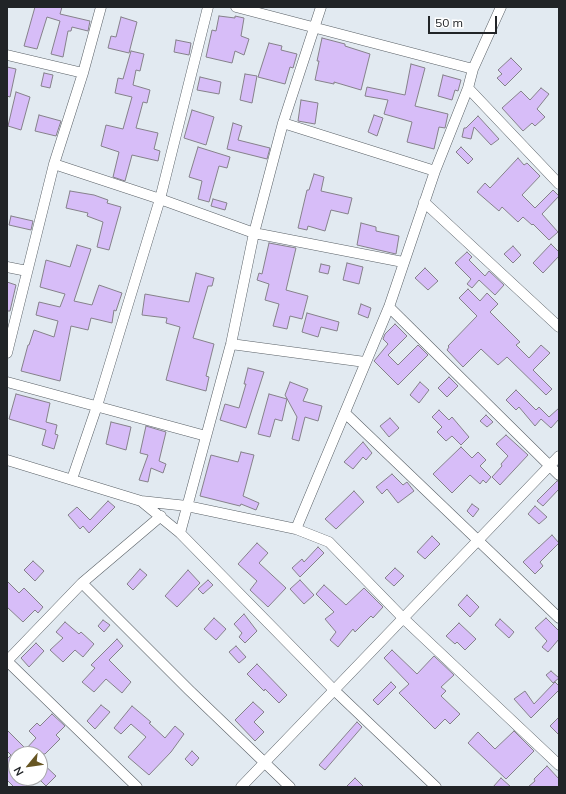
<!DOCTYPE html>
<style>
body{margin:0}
#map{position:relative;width:566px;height:794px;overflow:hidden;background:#e2eaf1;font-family:Mulish,sans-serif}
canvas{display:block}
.frame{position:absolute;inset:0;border:8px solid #212427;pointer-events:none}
.north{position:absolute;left:8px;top:746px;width:40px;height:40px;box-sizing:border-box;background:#fff;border:1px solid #a6a7a9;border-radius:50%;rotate:241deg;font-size:11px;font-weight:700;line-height:16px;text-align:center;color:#212427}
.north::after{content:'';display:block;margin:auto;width:14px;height:18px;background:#675623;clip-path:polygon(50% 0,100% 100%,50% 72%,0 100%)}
.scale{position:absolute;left:428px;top:16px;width:69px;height:18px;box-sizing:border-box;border:2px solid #212427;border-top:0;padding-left:5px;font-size:12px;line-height:14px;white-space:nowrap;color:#212427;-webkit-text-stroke:3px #fff;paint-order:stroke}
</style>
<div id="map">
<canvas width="566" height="794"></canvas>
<div class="frame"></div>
<div class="north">N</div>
<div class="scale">50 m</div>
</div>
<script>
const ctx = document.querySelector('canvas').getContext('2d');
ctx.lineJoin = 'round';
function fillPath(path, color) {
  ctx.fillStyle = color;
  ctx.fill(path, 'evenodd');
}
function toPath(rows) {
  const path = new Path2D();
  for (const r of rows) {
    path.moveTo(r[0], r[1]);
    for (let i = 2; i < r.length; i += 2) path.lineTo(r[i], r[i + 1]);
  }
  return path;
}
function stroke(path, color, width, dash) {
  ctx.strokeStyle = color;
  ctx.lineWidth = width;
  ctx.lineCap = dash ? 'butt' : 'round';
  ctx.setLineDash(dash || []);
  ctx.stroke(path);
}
const building = toPath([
 [35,7,62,7,60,14,90,21,88,31,72,27,71,31,68,31,63,57,51,54,60,21,47,17,37,49,24,46,35,7],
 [219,16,235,18,235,16,244,18,241,36,249,39,244,55,235,51,232,63,206,57,212,30,216,31,219,16],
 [121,17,137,22,129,53,108,48,111,36,116,37,121,17],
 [322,38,345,44,345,46,370,54,361,90,334,82,334,84,315,80,319,61,317,61,322,38],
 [176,40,191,43,189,55,174,52,176,40],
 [269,43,282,46,281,50,297,54,293,68,290,67,285,84,258,77,269,43],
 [131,51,144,54,140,71,136,70,133,85,150,90,147,103,143,102,136,128,158,133,154,149,160,151,158,161,132,155,125,181,113,177,119,152,101,146,106,125,123,129,132,97,115,93,118,78,123,79,131,51],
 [511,58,522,69,505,86,497,78,502,74,498,70,511,58],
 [411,64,425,68,415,106,448,114,445,128,439,127,434,149,407,142,412,122,384,114,388,100,365,96,367,87,405,95,411,64],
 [7,67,16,69,10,97,7,96,7,67],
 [44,73,53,75,50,88,41,86,44,73],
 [245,74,257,76,252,103,240,100,245,74],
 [443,75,461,80,458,91,455,90,452,100,438,96,443,75],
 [200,77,221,82,219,94,197,90,200,77],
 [541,88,549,94,537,109,545,117,535,126,532,123,523,131,502,108,521,91,530,100,541,88],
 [16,92,30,97,21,130,8,126,16,92],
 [301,100,318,103,315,124,298,121,301,100],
 [192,110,214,117,206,145,184,138,192,110],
 [39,115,61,121,56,136,35,131,39,115],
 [374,115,383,118,377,136,368,132,374,115],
 [478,116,499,139,491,145,474,127,471,139,462,137,464,128,466,128,478,116],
 [233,123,242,126,238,140,270,148,267,159,227,149,233,123],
 [198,147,230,157,227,168,219,166,209,202,198,199,202,181,189,177,198,147],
 [461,147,473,159,468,164,456,152,461,147],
 [518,158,524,165,527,163,540,176,522,195,535,208,553,190,559,196,542,214,558,232,549,240,533,224,532,225,523,217,518,222,502,207,499,211,477,192,485,183,490,188,518,158],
 [314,174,324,177,321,191,352,198,348,214,331,210,325,231,308,226,307,230,298,228,307,190,309,190,314,174],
 [70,191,94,195,108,200,107,203,121,207,109,250,97,247,103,222,87,216,88,213,66,208,70,191],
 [213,199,227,203,225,210,211,206,213,199],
 [11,216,33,221,31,230,9,225,11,216],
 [361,223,376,227,376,231,399,236,396,254,357,245,361,223],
 [269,243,296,248,286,290,308,296,302,319,290,316,287,329,273,326,279,304,265,300,269,284,257,280,259,273,262,274,269,243],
 [551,244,559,252,559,256,543,273,533,263,551,244],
 [77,245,91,249,74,301,92,305,99,285,122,293,116,311,114,310,112,323,91,318,88,330,71,326,60,381,21,371,28,345,29,345,34,330,54,337,58,321,36,315,39,302,60,307,65,294,40,287,46,260,70,267,77,245],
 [513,246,521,255,513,263,504,254,513,246],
 [467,252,472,257,469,260,485,276,489,271,504,285,495,295,479,280,472,288,467,284,471,279,455,263,467,252],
 [347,263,363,267,359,284,343,280,347,263],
 [321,264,330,266,328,274,319,272,321,264],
 [425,268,438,281,428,290,415,278,425,268],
 [196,273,214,278,212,286,208,286,193,338,214,344,206,376,209,377,206,391,166,380,180,327,166,323,167,318,142,315,145,294,189,302,196,273],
 [7,282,16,285,10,311,7,311,7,282],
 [468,289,480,301,487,293,498,304,490,312,520,342,516,345,529,358,541,345,550,353,533,370,552,389,546,395,507,357,498,365,481,349,463,367,447,350,449,347,448,346,477,316,459,298,468,289],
 [361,304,371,308,368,318,358,314,361,304],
 [307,313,339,322,337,331,321,327,318,337,302,332,307,313],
 [395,324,407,336,388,355,398,365,418,345,428,355,398,385,374,361,388,344,383,339,385,334,395,324],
 [248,368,264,372,246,428,220,420,225,404,239,408,246,384,244,384,248,368],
 [449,377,458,386,447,397,438,388,449,377],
 [290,382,308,389,303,401,322,406,318,421,305,417,299,441,292,439,297,417,285,395,290,382],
 [420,382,429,390,419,403,410,395,420,382],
 [516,390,536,410,539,407,549,417,559,408,559,419,551,428,541,419,535,426,519,407,516,410,506,400,516,390],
 [16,394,50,403,46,422,57,425,55,434,58,435,54,449,42,445,46,430,9,419,16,394],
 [269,394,287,399,282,421,275,419,270,437,258,434,269,394],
 [439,410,449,420,452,417,469,437,461,445,452,436,446,441,437,432,442,427,432,417,439,410],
 [486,415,493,422,487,427,480,421,486,415],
 [390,418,399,428,389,437,380,426,390,418],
 [111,422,131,427,126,450,106,444,111,422],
 [146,426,166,432,159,461,166,464,163,473,151,468,148,482,139,480,148,455,140,453,146,426],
 [506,435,528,455,500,485,492,477,502,466,501,464,508,456,496,444,506,435],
 [363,442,372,453,366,460,363,457,353,469,344,462,363,442],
 [461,447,472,458,478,452,486,460,480,466,491,477,486,483,483,480,480,484,470,475,452,493,433,474,461,447],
 [241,452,254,455,243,496,259,503,256,510,241,504,240,506,200,496,211,455,238,462,241,452],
 [392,474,403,485,407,482,414,491,398,503,387,489,382,494,376,487,392,474],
 [557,481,559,481,559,489,543,506,537,501,557,481],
 [354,491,364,502,336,529,325,519,354,491],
 [108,501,115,507,89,533,83,526,80,529,68,515,77,507,90,520,108,501],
 [472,504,479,509,473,517,467,511,472,504],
 [535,506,547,517,539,524,528,514,535,506],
 [552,535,559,543,540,562,543,566,535,574,523,562,552,535],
 [432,536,440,544,425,559,417,552,432,536],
 [257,543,268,553,259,563,286,588,268,607,250,590,257,581,238,564,257,543],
 [318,547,324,553,300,577,292,568,302,559,304,562,318,547],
 [33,561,44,571,35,581,24,570,33,561],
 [395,568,404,576,394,586,385,578,395,568],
 [140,569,147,575,133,590,127,584,140,569],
 [188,570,200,583,177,607,165,596,188,570],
 [208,580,213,585,203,594,198,589,208,580],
 [300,580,314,595,304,604,290,589,300,580],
 [7,581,19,593,24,588,43,607,38,613,35,610,23,622,7,607,7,581],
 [324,585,346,605,364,588,383,607,373,618,371,616,355,632,353,629,338,647,330,640,336,632,325,619,334,612,316,594,324,585],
 [467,595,479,607,470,617,458,605,467,595],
 [244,614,257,631,245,643,239,637,242,633,234,624,244,614],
 [214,618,226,629,216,640,204,629,214,618],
 [546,618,559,631,559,639,548,652,542,647,547,641,535,628,546,618],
 [500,619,514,632,509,638,495,625,500,619],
 [103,620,110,625,104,632,98,626,103,620],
 [65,622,79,634,81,632,94,644,83,657,75,650,63,662,50,650,63,638,56,632,65,622],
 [459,623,476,639,465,650,457,642,455,644,446,636,459,623],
 [117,639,123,646,109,660,131,682,122,693,106,679,94,692,82,682,95,668,91,665,117,639],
 [36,643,44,651,29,667,21,658,36,643],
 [236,646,246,657,239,663,229,652,236,646],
 [392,650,417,674,434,656,454,675,441,687,446,691,441,696,460,714,450,724,445,719,435,729,399,693,409,684,384,658,392,650],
 [257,664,287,695,279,703,265,689,264,691,247,674,257,664],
 [551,671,559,678,553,683,546,675,551,671],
 [391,682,396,687,378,705,373,700,391,682],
 [555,682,559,686,559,690,531,718,514,699,525,691,534,704,555,682],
 [253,702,264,712,254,722,264,732,255,741,235,720,253,702],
 [101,705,110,712,95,729,87,721,101,705],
 [132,706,151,722,149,723,165,738,175,726,184,734,171,752,149,775,128,757,146,737,131,724,121,734,114,728,132,706],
 [52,714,65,726,56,735,60,739,45,754,16,754,16,778,34,778,25,787,14,787,7,780,7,759,11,755,7,751,7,730,26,749,36,738,29,731,37,723,40,726,52,714],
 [559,717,559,735,550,726,559,717],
 [357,722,362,727,325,770,319,765,357,722],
 [514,731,534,751,506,779,468,743,478,732,495,749,514,731],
 [192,751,199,758,192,766,185,759,192,751],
 [40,761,56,776,46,786,40,780,40,761],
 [547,766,559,779,559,787,528,787,535,781,534,779,547,766],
 [355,778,364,787,346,787,355,778],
 [501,778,511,787,493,787,501,778]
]);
fillPath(building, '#d7bdf8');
stroke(building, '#85818a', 1);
const minor = toPath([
 [236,7,473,69],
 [7,55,83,73],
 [468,88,559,184],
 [283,123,435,171],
 [54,164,160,199,254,233,403,262],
 [424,202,559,327],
 [7,267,27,271],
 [389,307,559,475],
 [231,344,365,362],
 [7,353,54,164,83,73,101,7],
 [7,382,206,436],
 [345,413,559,618],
 [7,460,141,501,187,506,296,529,329,542,403,618,559,765],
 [72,479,97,406,160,199,208,7],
 [141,501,180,533,334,690,436,787],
 [296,529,389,307,435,171,468,88,473,69,501,7],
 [180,533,231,344,254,233,283,123,321,7],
 [82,583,189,690,290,787],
 [7,661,82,583,161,516],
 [7,661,137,787],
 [241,787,559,456]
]);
stroke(minor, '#5a6167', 11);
stroke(minor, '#fff', 10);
</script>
